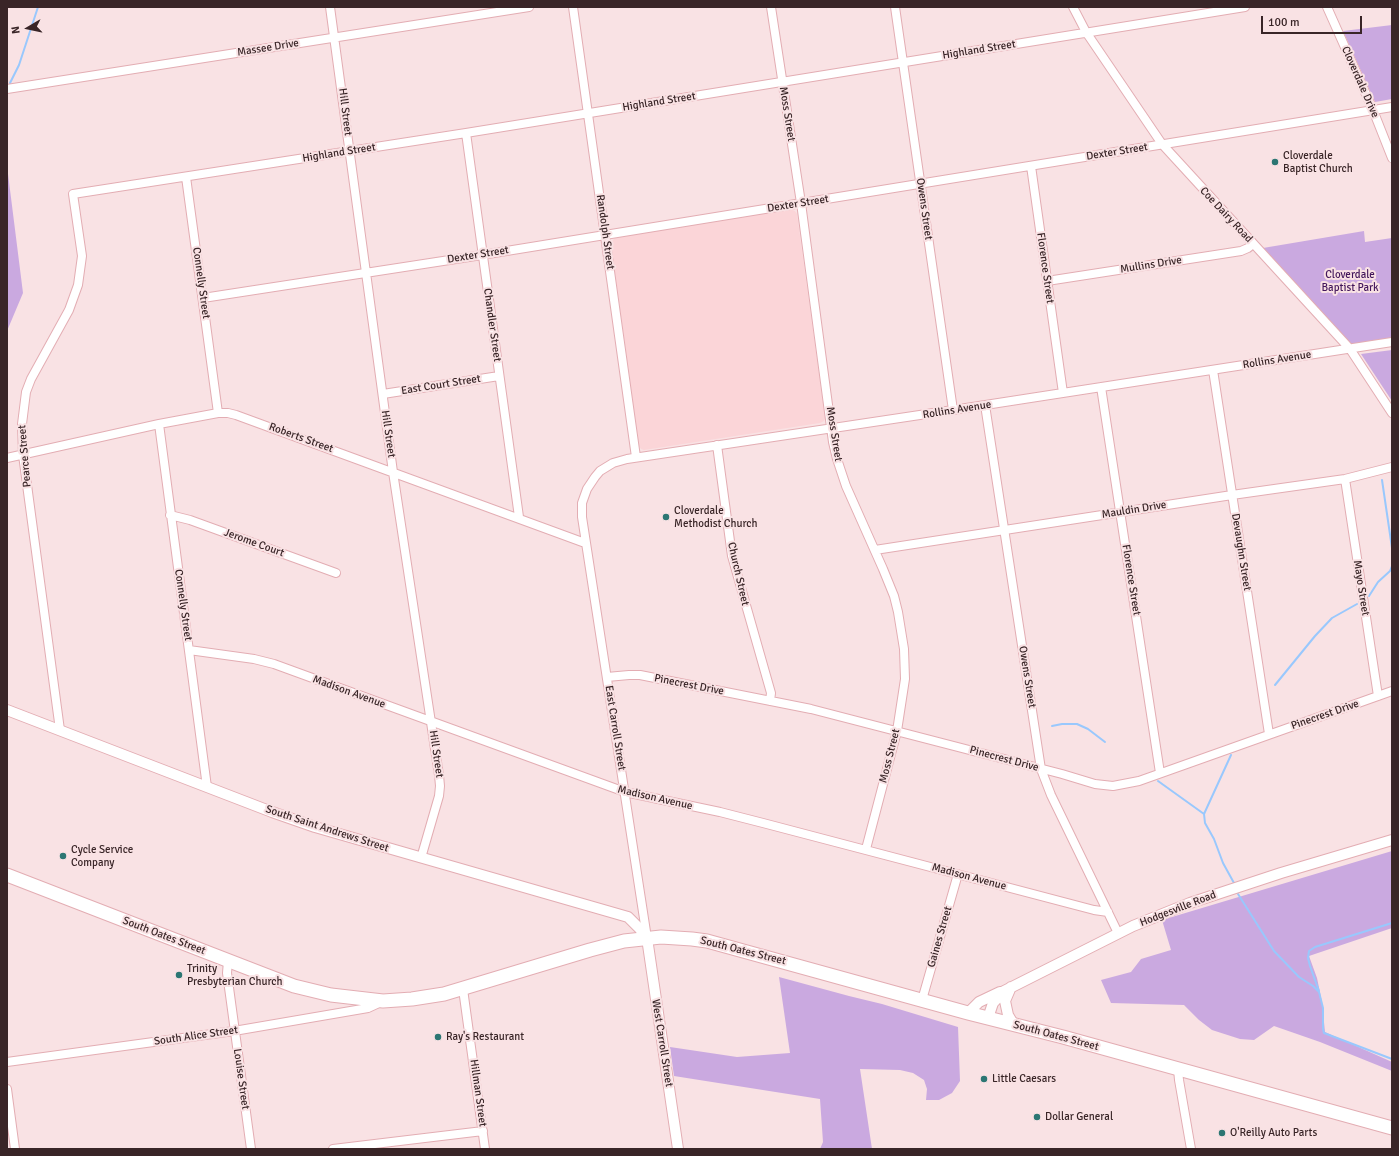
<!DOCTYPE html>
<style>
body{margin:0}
#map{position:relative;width:1399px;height:1156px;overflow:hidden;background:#f9e2e4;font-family:Signika,sans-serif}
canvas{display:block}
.frame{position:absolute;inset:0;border:8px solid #392527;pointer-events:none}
.north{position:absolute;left:8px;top:8px;width:40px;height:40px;-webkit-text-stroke:3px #f9e2e4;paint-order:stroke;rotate:261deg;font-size:11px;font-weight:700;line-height:16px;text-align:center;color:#392527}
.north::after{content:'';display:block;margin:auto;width:14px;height:18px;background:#392527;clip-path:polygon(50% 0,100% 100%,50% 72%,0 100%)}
.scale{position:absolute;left:1261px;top:16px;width:101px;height:18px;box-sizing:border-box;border:2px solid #392527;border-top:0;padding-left:5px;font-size:12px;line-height:14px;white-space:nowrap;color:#392527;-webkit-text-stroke:3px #f9e2e4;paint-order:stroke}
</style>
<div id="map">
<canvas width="1399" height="1156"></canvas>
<div class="frame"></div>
<div class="north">N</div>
<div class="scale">100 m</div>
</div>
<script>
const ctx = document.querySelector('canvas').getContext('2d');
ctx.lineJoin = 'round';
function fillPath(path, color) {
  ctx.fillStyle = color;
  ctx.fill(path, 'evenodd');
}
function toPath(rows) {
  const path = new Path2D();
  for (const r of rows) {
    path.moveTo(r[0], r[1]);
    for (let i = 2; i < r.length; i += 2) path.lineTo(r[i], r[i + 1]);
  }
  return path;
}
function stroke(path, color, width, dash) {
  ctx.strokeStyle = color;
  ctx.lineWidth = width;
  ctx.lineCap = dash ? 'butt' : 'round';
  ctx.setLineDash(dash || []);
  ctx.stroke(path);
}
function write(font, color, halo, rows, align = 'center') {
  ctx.font = font + ' Signika,sans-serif';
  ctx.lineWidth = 4;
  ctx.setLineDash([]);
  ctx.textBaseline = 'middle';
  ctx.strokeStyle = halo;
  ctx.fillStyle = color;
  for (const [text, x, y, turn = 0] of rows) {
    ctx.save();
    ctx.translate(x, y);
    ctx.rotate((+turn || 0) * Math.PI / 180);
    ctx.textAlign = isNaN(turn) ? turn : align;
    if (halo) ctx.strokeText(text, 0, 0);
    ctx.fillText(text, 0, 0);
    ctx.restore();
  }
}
fillPath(toPath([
 [790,209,795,211,797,214,825,418,824,421,820,423,644,450,641,449,639,446,611,244,612,241,615,238]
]), '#fbd5d8');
fillPath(toPath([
 [1392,25,1392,99,1375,102,1343,31],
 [7,166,23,293,7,331],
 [1364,231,1365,242,1392,238,1392,338,1354,344,1350,343,1263,248],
 [1392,350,1392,401,1361,354],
 [1392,851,1392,928,1309,956,1317,978,1322,1002,1325,1032,1392,1062,1392,1071,1320,1042,1274,1026,1254,1040,1240,1039,1212,1030,1199,1020,1184,1005,1111,1003,1101,980,1131,972,1141,959,1171,950,1162,920],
 [779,977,849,996,882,1004,958,1027,960,1081,952,1093,939,1100,926,1100,927,1089,924,1080,913,1073,900,1070,860,1069,872,1149,820,1149,823,1142,820,1099,674,1076,670,1047,737,1057,790,1053]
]), '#caa9e0');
stroke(toPath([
 [10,83,19,65,38,7],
 [1382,480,1392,548],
 [1369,596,1378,582,1390,571,1392,566],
 [1275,685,1315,636,1332,618,1357,604],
 [1052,726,1062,724,1077,724,1088,729,1105,742],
 [1231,755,1204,814,1205,823,1214,839,1223,863,1234,883],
 [1158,781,1204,814],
 [1238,894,1274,951,1299,977,1313,986,1319,992,1323,1008,1323,1029,1324,1033,1392,1059],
 [1319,991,1310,966,1308,958,1309,951,1315,947,1392,923]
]), '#99c8fd', 2);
const minor = toPath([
 [330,7,393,472,439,775,440,786,439,796,421,858],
 [573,7,636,457],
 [771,7,801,203,833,442,837,459,846,486,883,569,894,596,898,612,904,649,905,679,897,731,866,849],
 [895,7,953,410],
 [1073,7,1086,32,1162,144,1350,349,1392,413],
 [1327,7,1373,110,1392,158],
 [7,89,529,7],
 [466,133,519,517],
 [1031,166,1063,393],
 [186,177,218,413],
 [1047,281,1241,251,1248,248,1253,244],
 [203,298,482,255,1392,107],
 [1213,370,1269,734],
 [1101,387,1160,773],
 [383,394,499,376],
 [985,405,1041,769,1051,795,1118,933],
 [159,424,207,787],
 [717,445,732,556,771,693,770,701],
 [7,458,159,424,218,413,228,413,236,415,585,543],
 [1345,479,1378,696],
 [170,515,190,520,336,573],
 [875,550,1232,495,1345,479,1392,467],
 [189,650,254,659,274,664,625,792,720,812,763,823,1094,910,1108,912],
 [607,677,629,675,640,675,811,709,1062,774,1095,784,1113,786,1139,781,1392,691],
 [60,730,23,455,22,424,26,392,31,379,69,310,78,285,82,256,73,194,466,133,1245,7],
 [647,938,582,517,582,503,587,489,595,477,600,471,613,463,627,459,953,410,1392,342],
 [228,961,227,973,251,1149],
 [463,989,485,1149],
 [922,1000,958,874],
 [7,1062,234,1031,368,1008,381,1002],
 [1178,1069,1179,1080,1191,1149],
 [7,1089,15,1149],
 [333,1149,483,1131]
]);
const tertiary = toPath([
 [7,710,272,812,315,827,628,917,639,928,647,938,678,1149],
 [1011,987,1005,1001,1008,1015,1014,1025],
 [968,1013,979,1002,1000,992],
 [988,1018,993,1003,1004,991,1133,926,1190,903,1281,873,1392,840]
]);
const primary = toPath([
 [7,875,294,986,331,995,383,1001,412,999,444,994,590,950,624,941,661,937,692,939,707,941,968,1013,1063,1037,1392,1128]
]);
stroke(minor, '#e3adb3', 10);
stroke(tertiary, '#e3adb3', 12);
stroke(primary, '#e3adb3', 15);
stroke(minor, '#fff', 8);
stroke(tertiary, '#fff', 10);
stroke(primary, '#fff', 13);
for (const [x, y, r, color] of [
 [1275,162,4,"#2c7673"],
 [666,517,4,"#2c7673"],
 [63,856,4,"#2c7673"],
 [179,975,4,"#2c7673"],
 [438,1037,4,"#2c7673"],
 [984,1079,4,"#2c7673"],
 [1037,1117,4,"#2c7673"],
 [1222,1133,4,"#2c7673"]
]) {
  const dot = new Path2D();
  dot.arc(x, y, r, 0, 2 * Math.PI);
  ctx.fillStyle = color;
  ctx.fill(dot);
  stroke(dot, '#f9e2e4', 1.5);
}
write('11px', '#392527', '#f9e2e4', [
 ["Massee Drive",268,48,-9],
 ["Highland Street",979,50,-9],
 ["Cloverdale Drive",1360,82,66],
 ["Highland Street",659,102,-9],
 ["Hill Street",345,112,83],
 ["Moss Street",787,114,81],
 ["Dexter Street",1117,152,-9],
 ["Highland Street",339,153,-9],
 ["Dexter Street",798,204,-9],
 ["Owens Street",924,209,82],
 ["Coe Dairy Road",1226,215,47],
 ["Randolph Street",605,232,82],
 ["Dexter Street",478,255,-9],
 ["Mullins Drive",1151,265,-9],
 ["Florence Street",1045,268,82],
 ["Connelly Street",201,283,82],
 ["Chandler Street",492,325,82],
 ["Rollins Avenue",1277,360,-9],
 ["East Court Street",441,385,-9],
 ["Rollins Avenue",957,410,-9],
 ["Hill Street",388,434,82],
 ["Moss Street",834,434,81],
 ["Roberts Street",301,438,20],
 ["Pearce Street",25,456,-95],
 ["Mauldin Drive",1134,510,-9],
 ["Jerome Court",254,543,20],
 ["Devaughn Street",1241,552,81],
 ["Church Street",738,574,77],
 ["Florence Street",1131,580,81],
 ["Mayo Street",1361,588,81],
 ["Connelly Street",183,605,82],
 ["Owens Street",1027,677,81],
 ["Pinecrest Drive",689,685,11],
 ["Madison Avenue",349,692,20],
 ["Pinecrest Drive",1325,715,-19],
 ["East Carroll Street",615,728,81],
 ["Hill Street",436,754,82],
 ["Moss Street",890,756,-76],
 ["Pinecrest Drive",1004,759,15],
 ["Madison Avenue",655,798,13],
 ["South Saint Andrews Street",327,829,18],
 ["Madison Avenue",969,877,15],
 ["Hodgesville Road",1178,909,-21],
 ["South Oates Street",164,936,21],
 ["Gaines Street",940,937,-74],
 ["South Oates Street",743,951,14],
 ["South Alice Street",196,1036,-8],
 ["South Oates Street",1056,1036,15],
 ["West Carroll Street",662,1043,81],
 ["Louise Street",241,1079,82],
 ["Hillman Street",478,1093,82]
]);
write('11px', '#392527', '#f9e2e4', [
 ["Cloverdale",1283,156],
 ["Baptist Church",1283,169],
 ["Cloverdale",674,511],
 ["Methodist Church",674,524],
 ["Cycle Service",71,850],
 ["Company",71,863],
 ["Trinity",187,969],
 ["Presbyterian Church",187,982],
 ["Ray's Restaurant",446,1037],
 ["Little Caesars",992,1079],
 ["Dollar General",1045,1117],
 ["O'Reilly Auto Parts",1230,1133]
], 'left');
write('11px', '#43165b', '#f9e2e4', [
 ["Cloverdale",1350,275],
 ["Baptist Park",1350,288]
]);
</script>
